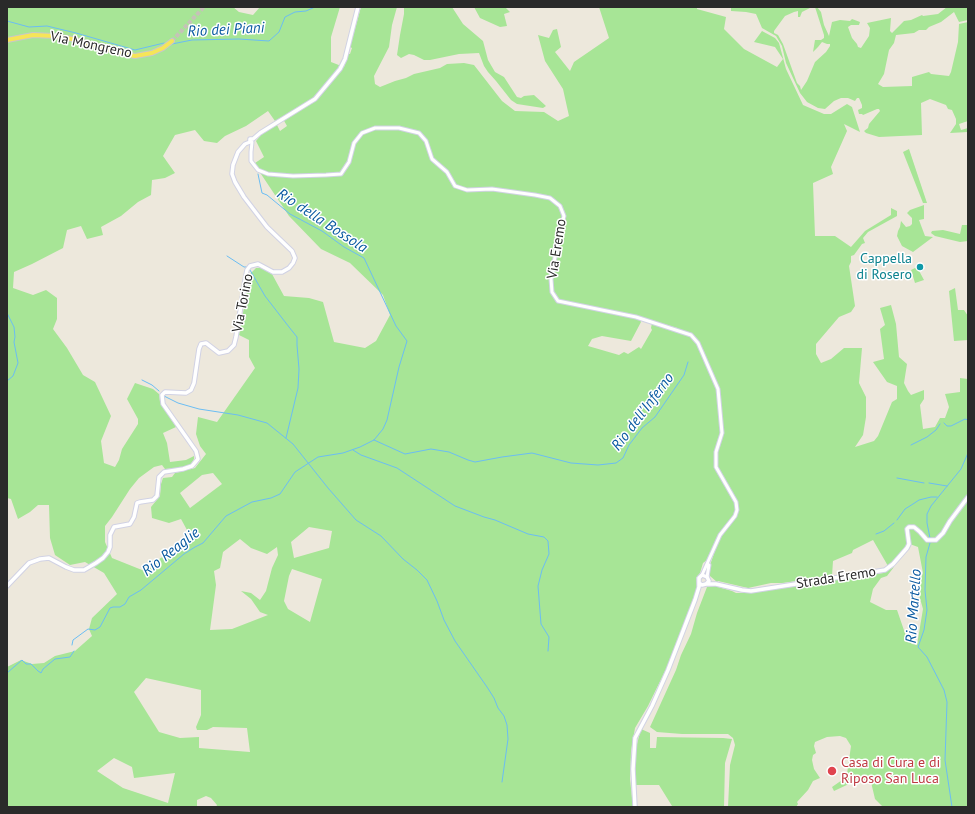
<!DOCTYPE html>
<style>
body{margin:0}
#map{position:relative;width:975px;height:814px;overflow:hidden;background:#ede8dc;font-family:"PT Sans",sans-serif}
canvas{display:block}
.frame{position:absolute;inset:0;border:8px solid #2a2a2a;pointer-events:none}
</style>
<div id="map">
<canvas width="975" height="814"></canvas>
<div class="frame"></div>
</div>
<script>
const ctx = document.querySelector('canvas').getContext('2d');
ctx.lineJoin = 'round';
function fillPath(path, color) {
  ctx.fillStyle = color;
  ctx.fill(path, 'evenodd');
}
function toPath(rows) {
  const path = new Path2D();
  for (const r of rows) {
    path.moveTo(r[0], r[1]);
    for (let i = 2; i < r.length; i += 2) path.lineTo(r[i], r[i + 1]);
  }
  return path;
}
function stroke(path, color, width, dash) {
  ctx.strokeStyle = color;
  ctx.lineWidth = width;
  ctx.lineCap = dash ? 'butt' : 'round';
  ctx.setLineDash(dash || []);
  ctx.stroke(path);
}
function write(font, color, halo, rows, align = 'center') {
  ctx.font = font + ' "PT Sans",sans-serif';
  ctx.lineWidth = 3;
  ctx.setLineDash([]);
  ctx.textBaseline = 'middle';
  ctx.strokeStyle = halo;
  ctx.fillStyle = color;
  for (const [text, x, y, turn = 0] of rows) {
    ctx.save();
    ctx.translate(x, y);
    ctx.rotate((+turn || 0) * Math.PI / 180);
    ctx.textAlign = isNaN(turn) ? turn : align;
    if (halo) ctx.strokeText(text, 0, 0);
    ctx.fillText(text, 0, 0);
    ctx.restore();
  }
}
fillPath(toPath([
 [7,7,233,7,239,12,253,15,260,7,340,7,331,37,331,62,344,67,348,54,350,54,352,48,350,47,361,7,397,7,392,25,389,47,374,76,375,84,380,87,395,81,406,78,414,74,440,68,447,64,464,63,474,65,502,101,515,111,544,112,558,121,569,116,563,89,545,61,538,35,549,38,553,30,557,29,561,47,555,52,570,71,574,62,609,38,599,7,697,7,697,9,726,17,724,29,744,49,777,67,783,59,775,47,754,42,762,31,775,38,779,43,786,69,803,105,824,114,831,114,847,104,852,107,860,132,844,124,847,131,831,167,833,174,813,183,815,236,835,236,851,247,865,231,891,215,891,208,897,211,897,216,868,232,863,238,865,243,862,244,854,255,851,256,851,262,849,266,855,306,851,312,839,317,816,344,816,354,821,363,831,359,844,348,862,348,859,383,866,397,866,417,863,435,855,447,874,441,878,436,892,402,897,399,897,386,887,382,873,362,884,359,880,329,885,325,880,308,891,305,896,324,899,357,907,364,904,383,908,391,911,395,924,390,924,399,920,405,923,429,935,427,940,418,945,418,949,407,945,394,960,392,960,378,968,379,968,807,883,807,875,799,871,782,865,780,851,783,834,791,832,787,845,778,847,774,851,746,846,738,840,736,827,737,815,742,814,746,816,753,813,755,812,760,814,769,820,778,813,781,808,790,797,802,798,804,796,807,728,807,730,765,735,745,733,738,728,734,682,734,657,732,650,727,676,670,681,655,691,634,697,613,707,587,715,586,732,591,736,593,751,593,883,573,894,567,887,576,881,578,873,589,870,602,886,610,897,610,907,639,912,644,917,645,923,609,917,588,923,573,918,547,907,543,905,549,898,558,888,566,873,540,853,550,852,553,833,561,832,576,782,583,771,583,748,588,718,581,717,582,710,576,709,568,717,545,707,560,703,563,700,573,696,578,697,588,695,596,667,667,648,706,635,728,631,751,630,779,633,807,216,807,217,805,211,798,206,796,197,800,197,807,7,807,7,667,21,660,32,664,44,663,55,656,75,651,92,636,89,629,92,618,117,594,104,573,85,562,70,565,55,555,50,538,49,505,38,505,30,512,18,519,11,499,7,498],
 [268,111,275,121,282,117,287,126,280,131,277,125,262,134,256,141,264,157,255,163,261,174,289,216,321,249,350,263,383,295,390,315,376,341,365,348,334,342,323,302,309,298,284,296,272,274,262,268,256,268,250,274,239,335,249,340,249,357,255,368,217,422,198,417,196,434,200,446,206,454,195,468,175,473,172,477,163,478,161,484,160,496,151,507,152,518,169,523,181,519,187,530,200,533,142,570,112,558,105,542,105,526,112,517,130,489,139,478,154,467,162,465,165,469,180,468,191,464,194,459,194,456,186,460,170,462,167,443,163,433,176,427,160,402,159,394,153,389,135,383,127,399,138,419,138,424,122,449,119,460,115,467,104,463,101,441,111,416,95,382,83,375,67,348,53,329,57,319,57,298,46,290,33,295,13,288,14,272,32,264,63,248,67,230,81,226,87,239,103,235,101,227,121,216,138,202,151,195,152,180,165,178,175,173,163,156,175,135,195,130,204,141,217,143,225,136,246,126],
 [640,319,653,321,677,328,676,330,652,323,651,328,652,330,641,349,639,347,628,354,624,352,619,355,588,346,592,339,602,336,631,341,641,322],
 [213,473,222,484,190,508,180,493,202,475],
 [309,527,332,531,329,548,294,558,291,542],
 [240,539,251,548,267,554,277,547,278,555,272,568,266,591,260,600,251,593,241,591,251,599,260,612,268,615,232,629,210,630,216,585,214,571,220,568,223,552],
 [292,569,322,579,310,622,288,609,284,601,289,576],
 [146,678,201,690,201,715,196,727,197,730,207,730,213,727,247,728,250,752,199,748,199,737,180,738,159,732,134,692],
 [114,758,132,767,134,778,175,773,168,803,123,788,97,771],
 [404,7,452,7,463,24,483,41,488,60,495,72,504,77,517,97,521,98,524,96,534,95,546,106,543,108,517,104,511,100,496,81,488,72,484,66,479,53,459,54,430,60,424,60,414,55,409,54,401,58,397,55,400,35,404,14],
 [474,7,505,7,510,12,504,14,507,26,500,27,480,18],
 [731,7,809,7,810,8,802,12,800,17,798,17,798,11,794,12,785,16,774,31,774,33,778,35,783,44,797,83,800,86,801,90,807,81,815,62,826,52,830,46,830,44,827,44,822,42,818,47,813,52,815,40,821,40,824,38,824,35,815,7,817,7,821,12,824,25,829,36,832,22,840,20,850,21,852,19,860,22,859,25,851,25,848,27,852,38,857,44,858,47,861,48,869,36,870,28,867,23,891,18,890,31,892,33,904,21,911,20,922,15,923,16,938,14,947,7,968,7,968,20,959,22,954,12,941,22,929,27,926,30,919,30,914,33,896,35,894,43,889,50,884,74,878,84,883,87,912,86,912,77,929,72,931,74,949,76,951,72,958,42,959,24,968,22,968,121,959,124,961,130,968,128,968,132,950,133,956,124,956,119,952,110,948,109,946,105,930,99,921,103,922,135,879,137,866,133,864,131,868,128,869,124,880,111,879,109,877,109,863,115,862,114,859,114,858,110,862,108,862,105,859,98,857,98,855,101,848,98,841,98,834,101,825,109,818,108,807,102,800,93,786,63,782,46,776,36,762,28,756,14,746,12,731,11],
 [909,149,927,203,923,203,903,152],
 [924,205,924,219,919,220,925,236,933,237,913,252,902,246,897,236,898,231,900,227,901,221,906,227,910,226,912,224,912,218,907,213,910,210],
 [962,225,968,225,968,241,960,242,935,236,931,233,932,231,943,230,960,234],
 [917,267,924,280,915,283,911,270],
 [955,288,958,310,964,310,968,316,968,340,954,341,949,291],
 [641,729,650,733,650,748,656,748,657,737,723,738,732,739,725,763,724,807,672,806,659,785,636,785,635,759,637,744]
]), '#a7e596');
stroke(toPath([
 [7,21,29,27,47,26,76,33,135,50,164,43],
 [172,44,192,40,239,39,269,41,279,32,285,17,295,12,306,11,315,7],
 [227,256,244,267,247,267],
 [250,270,265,296,289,327,297,337,297,345,299,369,298,388,286,438],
 [7,313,14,327,15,337,14,342,18,363,13,376,7,381],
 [142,380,152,385,159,391],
 [164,396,178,403,199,409,238,415,267,423,293,444,328,488,356,520,381,536,403,559,417,570,427,580,437,601,444,620,455,641,487,687,494,698,498,708,504,716,507,725,508,739,502,782],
 [944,423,947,426,951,426,965,419,968,420],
 [374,440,405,454,431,449,449,452,468,460,475,462,502,457,532,453,571,463,598,465,616,463,623,458,629,445,642,428,655,417,684,375,688,362],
 [911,445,927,437,936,430,940,424],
 [353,450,361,455,397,468,455,506,484,517,495,520,528,534,544,537,548,541,549,554,542,570,538,586,541,624,549,637,548,651],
 [897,478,924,483],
 [929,483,947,486],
 [897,520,905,509,913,504,919,500,931,497,937,497],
 [876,534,884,531,894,523],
 [930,538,927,523,927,514,931,506,961,469,968,453],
 [930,543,926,557,925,590,927,610,924,630,918,647,927,657,944,690,947,702,945,760,952,807],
 [72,645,73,640,88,629,95,630,100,627,110,608,113,607,120,607,125,604,129,597,141,590,184,554,195,547,203,543,226,516,252,502,271,498,280,494,295,472,318,457,343,453,360,447,374,440,383,429,387,420,399,367,407,341,396,326,364,258,344,247,322,231,290,214,267,195,262,193,258,174],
 [7,673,22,660,26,664,31,664,38,671,41,673,43,669,55,659,70,657,74,651]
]), '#6bbdf3', 1);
stroke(toPath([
 [172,41,204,7]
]), '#c6c2b8', 4, [4, 2]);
const tertiary = toPath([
 [252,142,251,152,251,161,258,170,268,174,293,176,326,175,341,174,349,162,354,143,362,133,375,128,399,128,419,133,426,141,432,159,447,172,455,186,467,190,492,189,535,195,550,198,560,206,564,216,559,235,551,279,552,292,558,301,636,317,691,335,698,343,718,389,722,433,716,452,716,467,736,502,737,510,735,516,720,535,702,575],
 [707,577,709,565]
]);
const secondary = toPath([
 [706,584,716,584,742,590,751,591,885,570,893,564,907,548,909,544,907,529,909,527,914,527,920,532,927,540,936,540,943,533,950,521,968,497],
 [7,586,29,563,40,559,49,558,66,567,74,570,84,570,96,563,103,558,108,552,110,547,110,535,114,527,130,524,134,517,137,503,140,502,153,500,157,496,159,477,164,472,183,469,192,466,198,459,196,451,163,404,162,395,165,392,186,393,191,390,194,383,199,349,201,344,206,343,219,353,228,351,234,345,236,337,245,280,247,270,250,266,258,264,273,272,282,272,289,268,293,263,295,258,292,251,267,227,244,197,235,182,232,174,233,165,238,152,245,144,250,142,250,139,253,139,260,133,315,99,340,69,345,59,358,7],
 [635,807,633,769,635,738,652,706,668,670,695,600,699,587,699,578,702,575,707,577,709,581,706,584,702,585,699,583]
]);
const primary = toPath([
 [7,40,33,35,55,36,72,39,124,54,135,56,152,53,163,48,172,41]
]);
stroke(tertiary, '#d1d2e4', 5);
stroke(secondary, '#d1d2e4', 5.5);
stroke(primary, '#c8c8c8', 6);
stroke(tertiary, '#fff', 3);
stroke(secondary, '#fff', 3.5);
stroke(primary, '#f6e558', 4);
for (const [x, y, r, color] of [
 [920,267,4,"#0f9aa8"],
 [832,771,5,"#e0444e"]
]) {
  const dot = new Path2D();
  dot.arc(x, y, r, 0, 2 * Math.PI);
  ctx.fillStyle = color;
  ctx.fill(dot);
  stroke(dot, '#fff', 1.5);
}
write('14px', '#2a2a2a', '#fff', [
 ["Via Mongreno",91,45,12],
 ["Via Eremo",557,249,-81],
 ["Via Torino",243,303,-79],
 ["Strada Eremo",836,578,-9]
]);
write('14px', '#0d838f', '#fff', [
 ["Cappella",912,259],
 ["di Rosero",912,275]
], 'right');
write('14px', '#be3a42', '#fff', [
 ["Casa di Cura e di",841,763],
 ["Riposo San Luca",841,779]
], 'left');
write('italic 15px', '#0859a0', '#fff', [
 ["Rio dei Piani",226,30,-3],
 ["Rio della Bossola",322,221,33],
 ["Rio dell'Inferno",643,412,-53],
 ["Rio Reaglie",171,552,-38],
 ["Rio Martello",914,606,-86]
]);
</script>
